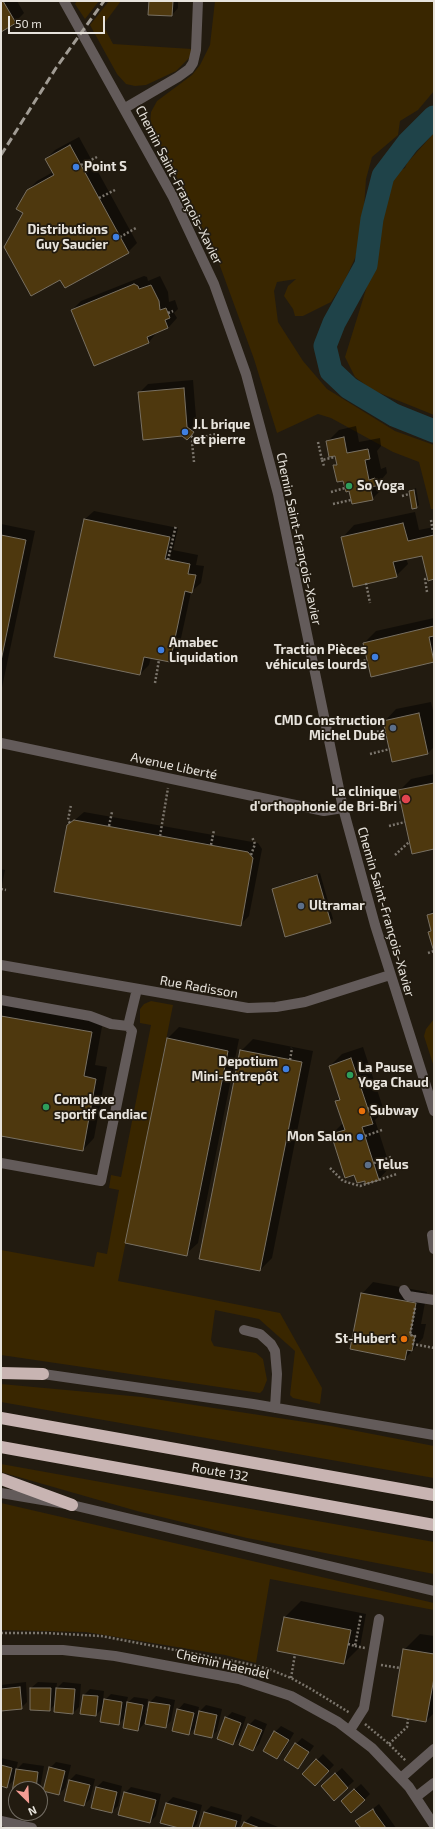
<!DOCTYPE html>
<meta charset="utf-8">
<style>
body{margin:0}
#map{position:relative;width:435px;height:1829px;overflow:hidden;background:#221b10;font-family:"Exo 2",sans-serif}
canvas{display:block}
.frame{position:absolute;inset:0;border:2px solid #e7e3dc;pointer-events:none}
.north{position:absolute;left:8px;top:1781px;width:40px;height:40px;box-sizing:border-box;background:#221b10;border:1px solid #716b62;border-radius:50%;rotate:156deg;font-size:11px;font-weight:700;line-height:16px;text-align:center;color:#e7e3dc}
.north::after{content:'';display:block;margin:auto;width:14px;height:18px;background:#f59c93;clip-path:polygon(50% 0,100% 100%,50% 72%,0 100%)}
.scale{position:absolute;left:8px;top:16px;width:97px;height:18px;box-sizing:border-box;border:2px solid #e7e3dc;border-top:0;padding-left:5px;font-size:12px;line-height:14px;white-space:nowrap;color:#e7e3dc;-webkit-text-stroke:3px #221b10;paint-order:stroke}
</style>
<div id="map">
<canvas width="435" height="1829"></canvas>
<div class="frame"></div>
<div class="north">N</div>
<div class="scale">50 m</div>
</div>
<script>
const ctx = document.querySelector('canvas').getContext('2d');
ctx.lineJoin = 'round';
function fillPath(path, color) {
  ctx.fillStyle = color;
  ctx.fill(path, 'evenodd');
}
function toPath(rows) {
  const path = new Path2D();
  for (const r of rows) {
    path.moveTo(r[0], r[1]);
    for (let i = 2; i < r.length; i += 2) path.lineTo(r[i], r[i + 1]);
  }
  return path;
}
function stroke(path, color, width, dash) {
  ctx.strokeStyle = color;
  ctx.lineWidth = width;
  ctx.lineCap = dash ? 'butt' : 'round';
  ctx.setLineDash(dash || []);
  ctx.stroke(path);
}
function write(font, color, halo, rows, align = 'center') {
  ctx.font = font + ' "Exo 2",sans-serif';
  ctx.lineWidth = 3.5;
  ctx.setLineDash([]);
  ctx.textBaseline = 'middle';
  ctx.strokeStyle = halo;
  ctx.fillStyle = color;
  for (const [text, x, y, turn = 0] of rows) {
    ctx.save();
    ctx.translate(x, y);
    ctx.rotate((+turn || 0) * Math.PI / 180);
    ctx.textAlign = isNaN(turn) ? turn : align;
    if (halo) ctx.strokeText(text, 0, 0);
    ctx.fillText(text, 0, 0);
    ctx.restore();
  }
}
fillPath(toPath([
 [77,1,99,1,85,19,75,4],
 [109,1,121,1,103,25,113,44,192,49,189,58,176,71,146,85,135,86,126,84,117,74,90,25],
 [215,1,434,1,434,91,418,110,400,121,398,135,372,157,366,179,362,236,355,258,345,280,331,302,303,316,295,316,293,309,284,296,288,286,296,279,277,282,274,291,278,322,303,361,327,389,395,431,434,445,434,509,431,509,419,462,393,452,331,418,318,414,277,433,254,359,216,255,150,124,151,112,157,101,192,75,200,65,210,45],
 [434,133,434,415,372,390,355,377,345,357,372,270,382,208,389,184,397,172,405,168,407,163],
 [151,1001,173,1005,118,1281,280,1313,322,1388,320,1404,293,1398,290,1395,295,1351,259,1319,215,1310,211,1340,214,1346,256,1353,263,1359,267,1380,263,1390,260,1393,1,1355,1,1250,94,1267,97,1252,107,1254,119,1190,109,1188,111,1175,121,1177,151,1025,140,1023,140,1009,144,1004],
 [434,1019,434,1067,424,1036,426,1029],
 [1,1384,142,1397,331,1426,434,1446,434,1478,1,1402],
 [1,1464,434,1542,434,1574,247,1538,137,1511,1,1472],
 [1,1503,434,1603,434,1610,270,1579,256,1663,225,1655,86,1632,1,1630]
]), '#392600');
fillPath(toPath([
 [1,1,17,1,24,13,15,22,1,31],
 [150,1,178,1,178,8,172,15],
 [79,137,137,243,128,252,60,279,25,212,27,191,37,181,53,172,46,159,55,150],
 [144,276,147,277,148,281,160,276,168,292,169,302,175,300,178,309,174,313,177,318,168,328,157,332,149,342,94,365,72,310,81,301],
 [193,380,196,418,202,422,187,439,139,393,148,384],
 [356,426,359,442,380,438,381,446,377,451,381,469,386,467,387,473,382,479,384,487,372,499,350,490,334,466,338,463,336,455,327,442,339,430],
 [416,488,419,505,416,507,410,491],
 [94,511,178,528,173,550,198,555,196,565,204,566,201,583,191,592,178,652,169,661,151,657,149,665,140,674,84,520],
 [415,512,419,530,434,527,434,578,423,554,406,558,408,564,396,576,343,537,354,525],
 [1,524,35,531,1,692],
 [434,618,434,661,372,675,364,643,376,631],
 [431,702,434,715,434,747,428,753,393,760,385,721,396,709],
 [434,774,434,848,399,791,411,779],
 [84,812,258,843,262,849,249,916,240,925,68,826],
 [1,869,5,870,1,890],
 [320,873,333,919,330,922,273,889,276,887],
 [434,909,434,949,429,932,432,929,428,915],
 [1,1002,103,1021,95,1065,107,1067,94,1138,83,1150,1,1135],
 [179,1027,239,1039,198,1243,186,1254,167,1039],
 [253,1039,313,1051,272,1258,260,1270,241,1051],
 [363,1047,384,1111,375,1120,390,1167,379,1179,366,1183,332,1134,343,1123,336,1101,340,1097,330,1066,342,1054],
 [373,1282,427,1292,421,1324,426,1324,423,1338,405,1359,362,1294],
 [301,1601,366,1614,360,1647,344,1663,285,1617],
 [420,1634,434,1636,434,1713,426,1721,404,1650],
 [26,1682,27,1702,21,1708,1,1710,1,1685],
 [38,1682,57,1683,56,1689,63,1682,81,1684,79,1707,73,1713,55,1704,50,1710,31,1688],
 [90,1689,104,1691,103,1702,111,1694,128,1697,126,1704,134,1697,148,1699,146,1711,148,1711,150,1702,156,1696,175,1700,171,1721,165,1727,145,1723,138,1730,126,1716,118,1724,104,1707,96,1715,84,1695],
 [184,1703,199,1707,198,1713,206,1705,222,1709,217,1731,211,1737,197,1726,189,1734,178,1710],
 [232,1712,246,1717,239,1738,233,1744,226,1718],
 [255,1719,267,1724,259,1744,253,1750,249,1725],
 [281,1726,294,1733,283,1752,277,1758,275,1732],
 [302,1738,314,1746,298,1768,296,1744],
 [323,1754,334,1765,315,1785,304,1774],
 [1,1758,18,1762,16,1770,23,1763,44,1766,40,1789,16,1789,16,1792,15,1779,7,1787,1,1785],
 [56,1762,71,1765,65,1788,59,1794,50,1768],
 [342,1768,354,1781,334,1799,328,1780],
 [76,1774,95,1779,90,1799,84,1805,65,1800,70,1780],
 [103,1781,122,1786,118,1806,112,1812,92,1807,97,1787],
 [361,1784,370,1794,364,1800,348,1795],
 [131,1787,161,1794,156,1816,150,1822,125,1793],
 [173,1797,202,1805,197,1824,193,1828,183,1828,167,1803],
 [379,1804,396,1828,362,1828,357,1821],
 [211,1806,242,1815,239,1828,200,1828,205,1812],
 [251,1816,278,1827,278,1828,242,1828,245,1822]
]), '#0007');
stroke(toPath([
 [434,117,408,143,383,176,372,219,366,265,334,323,325,346,331,371,349,388,394,415,434,431]
]), '#1f4349', 23);
const building = toPath([
 [1,1,3,1,16,23,1,32,1,1],
 [149,1,173,1,172,16,148,15,149,1],
 [70,145,129,253,65,288,60,280,31,296,4,247,23,213,16,209,27,190,54,175,45,159,70,145],
 [134,284,138,286,139,289,151,285,159,301,160,310,166,308,170,318,165,320,168,328,147,337,149,343,94,366,71,310,134,284],
 [184,388,187,427,194,432,191,436,187,440,182,436,143,440,138,392,184,388],
 [344,437,347,453,368,449,370,459,365,460,369,480,375,478,376,486,370,487,373,500,352,504,349,491,346,492,343,481,337,482,333,465,337,465,335,456,329,457,326,441,344,437],
 [414,490,417,508,412,509,409,491,414,490],
 [84,519,170,537,165,559,190,564,188,574,196,575,192,593,185,591,170,662,144,657,140,675,54,657,84,519],
 [403,523,408,541,434,535,434,579,428,581,422,556,393,562,397,577,353,587,341,537,403,523],
 [1,535,26,540,1,661,1,535],
 [434,626,434,636,429,637,434,662,371,677,363,643,434,626],
 [419,713,428,754,392,762,383,721,419,713],
 [434,783,434,849,412,854,398,790,434,783],
 [74,820,248,852,253,858,241,926,54,892,67,825,74,820],
 [317,875,331,923,285,937,272,889,317,875],
 [434,913,434,952,428,932,431,931,427,915,434,913],
 [1,1016,92,1032,84,1076,96,1079,83,1151,1,1136,1,1016],
 [167,1038,228,1051,187,1256,125,1243,167,1038],
 [240,1050,302,1062,260,1271,199,1259,240,1050],
 [351,1058,373,1124,362,1127,379,1180,365,1184,365,1181,357,1183,354,1175,345,1178,331,1134,345,1130,335,1101,340,1100,329,1066,351,1058],
 [361,1293,416,1303,410,1335,415,1336,412,1351,407,1350,405,1360,350,1349,361,1293],
 [284,1617,351,1630,344,1664,277,1651,284,1617],
 [403,1649,434,1654,434,1678,426,1722,392,1716,403,1649],
 [20,1687,22,1709,1,1711,1,1689,20,1687],
 [30,1688,51,1688,50,1711,30,1710,30,1688],
 [56,1688,75,1689,73,1714,54,1712,56,1688],
 [83,1695,98,1696,96,1716,80,1714,83,1695],
 [104,1699,122,1702,119,1725,100,1722,104,1699],
 [127,1702,143,1705,138,1731,123,1728,127,1702],
 [149,1702,170,1705,166,1728,145,1724,149,1702],
 [177,1709,194,1713,189,1735,172,1731,177,1709],
 [199,1711,217,1715,212,1738,194,1734,199,1711],
 [225,1717,241,1723,233,1745,217,1739,225,1717],
 [248,1724,262,1730,253,1751,239,1745,248,1724],
 [274,1731,289,1740,277,1759,263,1751,274,1731],
 [295,1743,309,1752,298,1769,284,1760,295,1743],
 [316,1759,329,1771,315,1786,302,1774,316,1759],
 [1,1765,12,1768,7,1788,1,1786,1,1765],
 [49,1767,65,1771,59,1795,43,1791,49,1767],
 [16,1769,38,1772,36,1789,16,1789,16,1793,12,1792,16,1769],
 [335,1773,348,1788,334,1801,321,1786,335,1773],
 [69,1780,90,1785,84,1806,64,1801,69,1780],
 [96,1787,117,1792,112,1813,91,1808,96,1787],
 [354,1789,365,1800,351,1813,341,1801,354,1789],
 [124,1792,156,1800,150,1823,118,1815,124,1792],
 [166,1803,197,1811,192,1828,179,1828,160,1823,166,1803],
 [373,1809,375,1813,386,1828,361,1828,355,1821,373,1809],
 [204,1812,237,1821,235,1828,199,1828,204,1812],
 [244,1822,260,1828,241,1828,244,1822]
]);
fillPath(building, '#4e380e');
stroke(building, '#787062', 1);
stroke(toPath([
 [81,165,97,157],
 [99,198,115,190],
 [120,237,136,228],
 [168,313,173,311],
 [191,436,194,439,216,434],
 [318,442,322,460,335,457],
 [322,460,324,466],
 [194,462,192,442,194,439],
 [331,492,345,488],
 [402,496,409,494],
 [333,504,351,500],
 [431,520,433,532],
 [168,560,176,525],
 [366,583,370,603],
 [427,592,425,579,427,578],
 [352,664,367,660],
 [155,683,159,660],
 [365,734,385,730],
 [370,754,390,749],
 [384,807,401,802],
 [70,823,68,820,71,805],
 [109,826,112,812],
 [389,826,405,822],
 [160,836,168,788],
 [211,845,214,830],
 [251,855,255,844,252,837],
 [395,855,409,842],
 [1,889,6,890],
 [428,953,434,951],
 [290,1060,292,1048],
 [358,1079,365,1077],
 [368,1109,375,1106],
 [365,1136,382,1130],
 [374,1163,391,1157],
 [330,1168,343,1181,360,1186,397,1174],
 [415,1308,410,1335,415,1336,413,1344,434,1348],
 [1,1633,45,1633,101,1636,244,1663,269,1669,291,1678,311,1689,350,1713],
 [348,1644,355,1646,361,1615],
 [355,1646,365,1648],
 [381,1665,400,1668],
 [291,1678,295,1654],
 [365,1724,389,1744,406,1761],
 [389,1744,407,1727,408,1719]
]), '#7b756c', 2.5, [2, 2]);
stroke(toPath([
 [64,1,173,197,214,284,246,374,278,494,343,808,375,925,434,1111],
 [125,108,178,77,189,69,193,63,196,50,198,1],
 [1,743,324,811,343,808],
 [1,965,248,1008,276,1007,305,1002,390,975],
 [1,1000,90,1016,111,1024,128,1026],
 [1,1163,101,1181,132,1031,128,1026,137,989],
 [432,1235,434,1249],
 [404,1290,408,1296,434,1300],
 [244,1330,260,1334,271,1344,275,1351,277,1374,275,1408],
 [36,1373,253,1404,434,1435],
 [1,1493,72,1505,434,1591],
 [1,1650,63,1650,115,1656,239,1679,291,1696,338,1722,372,1748,409,1787,434,1825],
 [350,1730,364,1708,379,1619],
 [401,1778,434,1749],
 [416,1797,434,1783],
 [1,1821,32,1828]
]), '#635b5a', 10);
stroke(toPath([
 [1,1373,43,1374],
 [1,1418,434,1495],
 [1,1447,434,1525],
 [1,1479,72,1505]
]), '#c8b4b2', 12);
stroke(toPath([
 [1,155,56,68,104,1]
]), '#a19c94', 3, [8, 4]);
for (const [x, y, r, color] of [
 [76,167,4,"#3f7fe0"],
 [116,237,4,"#3f7fe0"],
 [185,432,4,"#3f7fe0"],
 [349,486,4,"#2e9e5b"],
 [161,650,4,"#3f7fe0"],
 [375,657,4,"#3f7fe0"],
 [393,728,4,"#5c6f8a"],
 [406,799,5,"#e0444e"],
 [301,906,4,"#5c6f8a"],
 [286,1069,4,"#3f7fe0"],
 [350,1075,4,"#2e9e5b"],
 [46,1107,4,"#2e9e5b"],
 [362,1111,4,"#e8710a"],
 [360,1137,4,"#3f7fe0"],
 [368,1165,4,"#5c6f8a"],
 [404,1339,4,"#e8710a"]
]) {
  const dot = new Path2D();
  dot.arc(x, y, r, 0, 2 * Math.PI);
  ctx.fillStyle = color;
  ctx.fill(dot);
  stroke(dot, '#221b10', 1.5);
}
write('bold 13px', '#e7e3dc', '#221b10', [
 ["Point S",84,167],
 ["Distributions",108,230,"right"],
 ["Guy Saucier",108,245,"right"],
 ["J.L brique",193,425],
 ["et pierre",193,440],
 ["So Yoga",357,486],
 ["Amabec",169,643],
 ["Liquidation",169,658],
 ["Traction Pièces",367,650,"right"],
 ["véhicules lourds",367,665,"right"],
 ["CMD Construction",385,721,"right"],
 ["Michel Dubé",385,736,"right"],
 ["La clinique",397,792,"right"],
 ["d'orthophonie de Bri-Bri",397,807,"right"],
 ["Ultramar",309,906],
 ["Depotium",278,1062,"right"],
 ["Mini-Entrepôt",278,1077,"right"],
 ["La Pause",358,1068],
 ["Yoga Chaud",358,1083],
 ["Complexe",54,1100],
 ["sportif Candiac",54,1115],
 ["Subway",370,1111],
 ["Mon Salon",352,1137,"right"],
 ["Telus",376,1165],
 ["St-Hubert",396,1339,"right"]
], 'left');
write('13px', '#e7e3dc', '#221b10', [
 ["Chemin Saint-François-Xavier",179,185,63],
 ["Chemin Saint-François-Xavier",299,539,78],
 ["Avenue Liberté",174,766,12],
 ["Chemin Saint-François-Xavier",386,912,74],
 ["Rue Radisson",199,987,10],
 ["Route 132",220,1472,10],
 ["Chemin Haendel",223,1664,13]
]);
</script>
